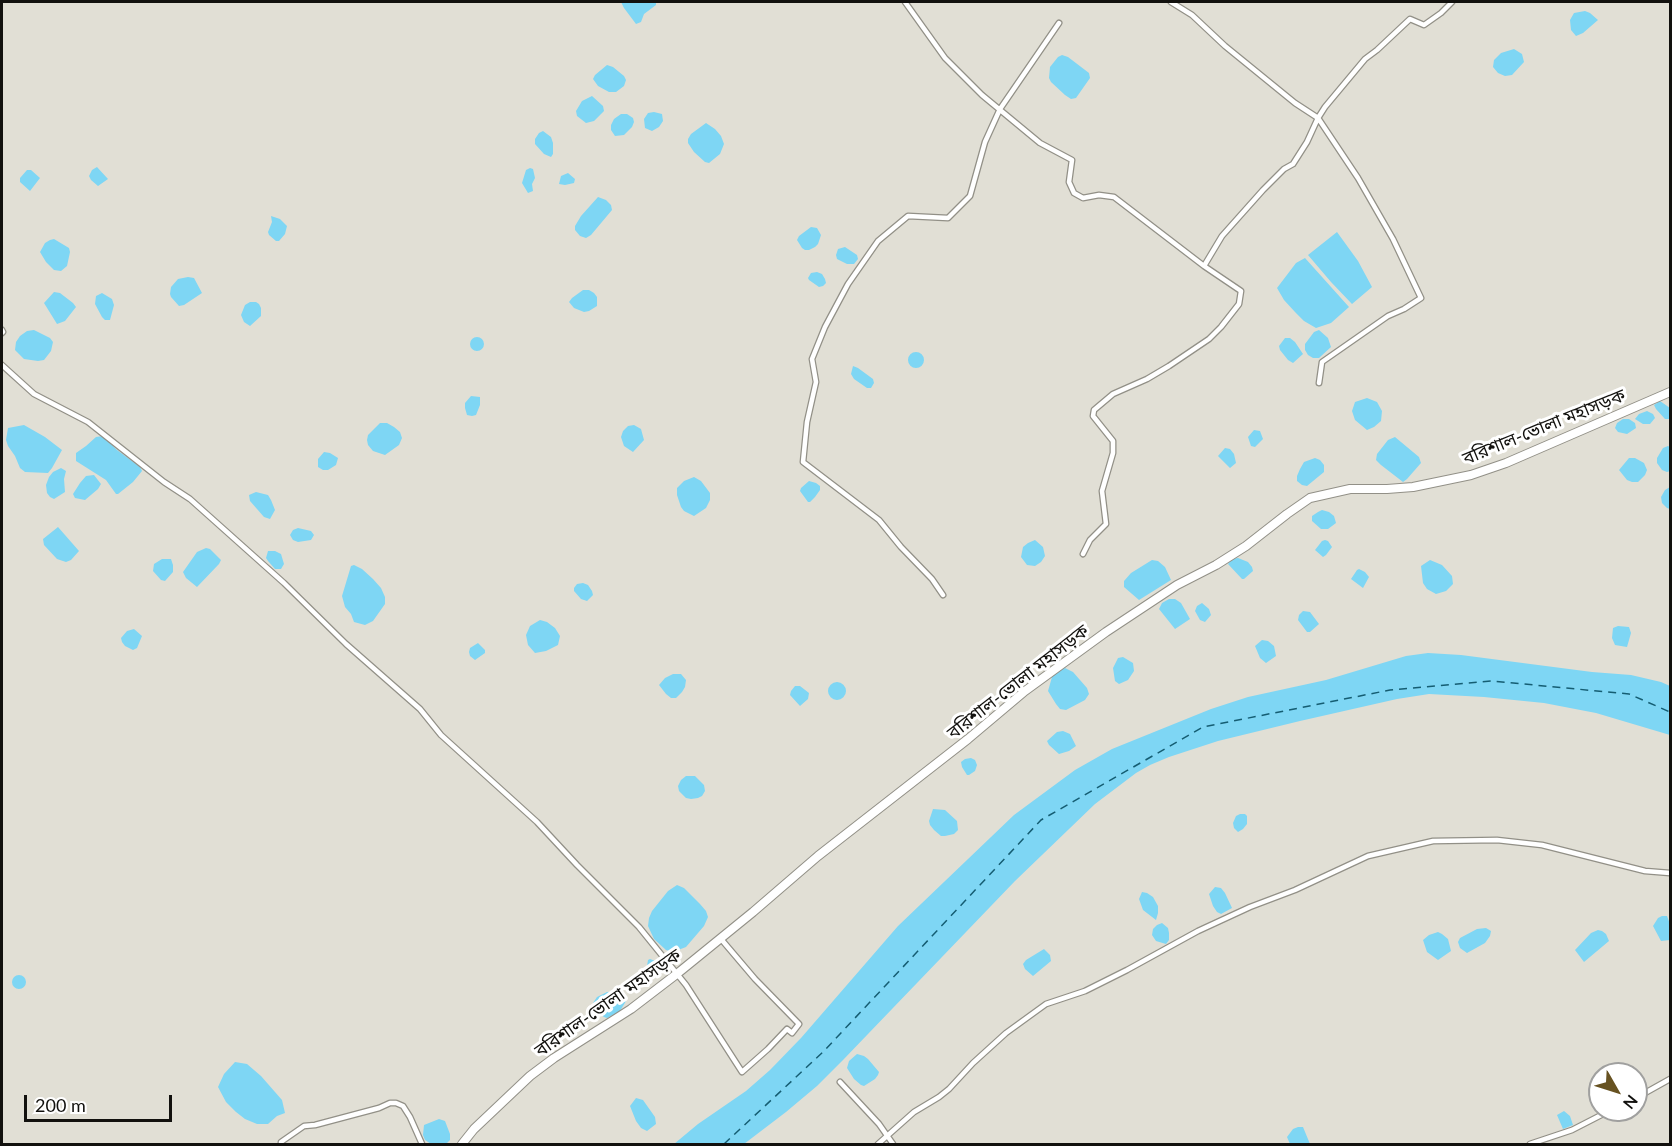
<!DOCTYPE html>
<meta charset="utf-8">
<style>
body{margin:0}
#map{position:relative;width:1672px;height:1146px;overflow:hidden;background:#e1dfd5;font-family:Lato,sans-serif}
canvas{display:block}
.frame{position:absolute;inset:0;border:3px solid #12110e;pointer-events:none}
.north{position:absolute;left:1588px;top:1062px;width:60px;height:60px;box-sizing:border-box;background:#fff;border:2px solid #a0a09f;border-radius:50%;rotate:129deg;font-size:16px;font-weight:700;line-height:24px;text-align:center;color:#12110e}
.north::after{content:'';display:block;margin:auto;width:21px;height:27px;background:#675221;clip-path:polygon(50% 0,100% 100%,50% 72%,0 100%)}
.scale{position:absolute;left:24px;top:1095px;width:148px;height:27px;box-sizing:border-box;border:3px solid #12110e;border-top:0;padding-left:8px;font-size:18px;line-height:21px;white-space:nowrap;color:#12110e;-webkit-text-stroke:4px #fff;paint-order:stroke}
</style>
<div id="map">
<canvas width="1672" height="1146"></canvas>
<div class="frame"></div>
<div class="north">N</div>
<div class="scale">200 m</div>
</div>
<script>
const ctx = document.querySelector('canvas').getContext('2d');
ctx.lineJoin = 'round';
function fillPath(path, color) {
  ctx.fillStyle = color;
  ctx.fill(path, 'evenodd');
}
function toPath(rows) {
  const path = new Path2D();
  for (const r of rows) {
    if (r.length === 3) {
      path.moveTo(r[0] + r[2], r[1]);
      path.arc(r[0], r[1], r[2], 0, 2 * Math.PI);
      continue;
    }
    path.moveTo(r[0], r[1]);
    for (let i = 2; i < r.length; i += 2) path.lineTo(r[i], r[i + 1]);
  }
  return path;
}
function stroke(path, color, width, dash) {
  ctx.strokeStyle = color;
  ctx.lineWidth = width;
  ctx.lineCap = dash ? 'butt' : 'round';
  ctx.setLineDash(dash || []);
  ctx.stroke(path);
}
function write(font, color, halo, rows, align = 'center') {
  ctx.font = font + ' Lato,"Noto Sans Bengali",sans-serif';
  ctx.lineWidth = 6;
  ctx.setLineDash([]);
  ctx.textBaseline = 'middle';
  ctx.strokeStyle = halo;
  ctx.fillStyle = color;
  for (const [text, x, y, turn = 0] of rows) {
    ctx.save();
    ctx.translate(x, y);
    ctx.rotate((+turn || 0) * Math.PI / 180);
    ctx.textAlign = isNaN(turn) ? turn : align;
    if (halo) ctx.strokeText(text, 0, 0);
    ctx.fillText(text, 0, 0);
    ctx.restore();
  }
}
fillPath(toPath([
 [621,2,656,2,656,5,644,14,641,22,636,24,624,8],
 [1585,11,1590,13,1598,20,1583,33,1576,36,1571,30,1570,20,1574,13],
 [1514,49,1522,54,1524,62,1512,75,1505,76,1498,73,1493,67,1494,60,1501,53],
 [1062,55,1068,57,1089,73,1090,78,1076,98,1071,99,1065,95,1051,82,1049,78,1050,67,1058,57],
 [607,65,613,67,624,76,626,80,624,86,616,92,609,92,598,86,593,79,595,75],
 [592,96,603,106,604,111,594,121,586,123,577,116,576,111,582,101],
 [654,112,662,114,663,121,659,127,652,131,645,128,644,119,648,113],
 [621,114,627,114,633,118,634,122,632,127,624,135,615,136,611,130,611,125,614,119],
 [706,123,715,129,721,136,724,144,720,154,709,163,705,162,694,152,688,143,688,139,691,134],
 [543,131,551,137,553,143,553,154,551,157,544,154,535,144,535,139,539,133],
 [97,167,108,179,98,186,91,180,89,176,92,170],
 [530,168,533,169,535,178,532,184,533,191,528,193,522,183,526,170],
 [27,170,31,170,40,178,30,191,20,182,20,178],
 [568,173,575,179,574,183,565,185,559,184,561,176],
 [598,197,606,200,611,205,612,210,591,235,586,238,580,236,575,230,575,226,581,216],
 [271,216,280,219,287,226,285,234,279,241,276,241,269,235,268,232,272,222],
 [811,227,817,228,821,235,818,244,815,247,809,250,805,250,802,248,797,240,799,236],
 [1337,232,1358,261,1372,287,1352,304,1331,282,1308,255],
 [54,239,69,248,70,252,67,266,61,271,54,270,46,262,40,252,45,243,50,240],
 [845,247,857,255,858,259,854,264,847,264,837,259,836,255,838,249],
 [1305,258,1349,307,1331,323,1316,328,1304,321,1295,312,1284,300,1277,288,1296,263],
 [817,272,822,274,825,279,826,283,823,286,819,287,809,280,808,278,811,273],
 [188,277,194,278,202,293,184,305,179,306,171,297,170,294,171,287,178,279],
 [583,290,589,290,594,293,597,297,597,306,589,311,584,312,574,308,569,302,572,298],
 [54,292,60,293,73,303,76,307,65,321,57,324,44,303],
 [102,293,112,299,114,305,110,320,105,320,102,317,95,304,96,296],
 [250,302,256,302,259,304,261,308,261,316,250,326,244,322,241,315,245,305],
 [34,330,50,338,53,342,51,351,44,360,38,361,24,359,15,350,16,342,20,336,27,331],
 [1319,330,1328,338,1331,347,1319,358,1313,358,1308,355,1305,350,1305,344,1314,332],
 [477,344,7],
 [1285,338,1290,338,1295,342,1303,354,1293,363,1288,360,1280,350,1279,346],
 [916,360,8],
 [853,366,858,368,873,379,874,383,871,388,867,388,854,379,851,374],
 [471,396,480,397,480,405,476,415,472,416,467,415,465,408,465,403],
 [1367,398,1377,402,1382,411,1381,421,1374,427,1367,430,1355,420,1352,411,1355,402],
 [1660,401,1670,408,1670,417,1669,419,1665,419,1656,409,1654,405],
 [1647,411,1653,414,1655,418,1650,424,1643,424,1635,419,1639,414],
 [1623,419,1629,419,1635,423,1636,428,1627,434,1618,432,1615,428,1617,423],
 [380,423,387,423,394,427,400,432,402,438,399,445,385,455,373,451,368,445,367,440,368,435],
 [24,425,45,437,62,450,52,468,48,473,25,472,20,468,15,456,8,446,6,440,8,428],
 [634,425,641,429,644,440,633,452,624,446,621,437,623,431,628,426],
 [1254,430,1260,431,1263,439,1255,447,1251,446,1248,437],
 [103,436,117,450,140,467,142,471,133,482,118,494,116,494,106,480,76,461,76,453,86,446,96,437],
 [1395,437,1419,457,1421,463,1407,479,1403,482,1381,465,1376,460,1377,454,1388,440],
 [1668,446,1670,447,1670,471,1667,472,1662,470,1657,463,1657,458,1663,448],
 [1225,448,1230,449,1234,454,1236,463,1230,468,1218,456],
 [324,452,330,453,338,458,336,465,328,470,323,470,318,467,318,459],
 [1315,458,1320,460,1324,465,1324,472,1307,486,1302,485,1297,481,1297,476,1300,469,1304,462],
 [1629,458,1635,458,1644,463,1647,470,1645,475,1638,482,1632,482,1627,480,1619,470],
 [61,468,66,471,64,479,65,492,54,499,50,497,47,493,46,485,49,477,53,472],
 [94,475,101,484,98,489,85,500,75,498,73,494,80,483,86,476],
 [694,477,701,481,710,493,710,500,706,508,694,516,684,511,681,507,677,495,677,488,684,481],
 [809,481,816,483,820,486,820,490,815,497,810,502,808,502,800,491,801,488],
 [1670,487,1670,509,1667,508,1662,503,1661,497,1665,490],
 [256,492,268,495,271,500,275,510,270,519,264,517,250,501,249,495],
 [1322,510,1329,512,1334,516,1336,523,1328,529,1321,529,1312,521,1312,516,1318,512],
 [58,527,79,551,71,560,66,562,57,559,44,545,43,539],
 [298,528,311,531,314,535,311,540,298,542,293,540,290,535,293,530],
 [1035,540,1043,547,1045,556,1041,562,1035,566,1027,565,1021,557,1023,547,1028,543],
 [1325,540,1328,541,1332,547,1326,555,1323,557,1315,550,1322,541],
 [206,548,210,549,221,560,219,564,197,587,186,578,183,572,197,552],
 [268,551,275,551,281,554,284,564,281,569,275,569,268,561,266,558],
 [1238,558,1248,562,1252,567,1253,571,1244,579,1242,579,1228,564,1232,559],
 [162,559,171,559,173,565,173,572,165,581,161,580,153,571,154,564],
 [1152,560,1158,561,1165,567,1171,580,1139,600,1124,587,1124,581,1131,573],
 [1430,560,1442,565,1452,576,1453,584,1446,591,1436,594,1427,589,1423,583,1421,566],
 [354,565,362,569,373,579,381,588,385,597,385,604,373,621,365,625,354,622,351,614,345,607,342,596,351,566],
 [1359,569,1365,572,1369,577,1363,588,1351,579,1357,570],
 [583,583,588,585,592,591,593,595,587,601,581,599,574,591,574,588,577,584],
 [1169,599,1175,599,1181,603,1190,619,1175,629,1159,609,1162,603],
 [1202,603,1209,609,1211,615,1205,622,1200,620,1195,611,1197,606],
 [1303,611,1310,612,1319,624,1310,632,1307,632,1298,620,1299,615],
 [540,620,547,622,555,628,560,636,558,645,546,651,535,653,528,645,526,635,530,626],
 [1618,626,1629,627,1631,633,1627,647,1615,645,1612,638,1613,628],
 [134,629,142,636,137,648,133,650,125,646,122,642,121,638,127,631],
 [1262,640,1268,641,1274,646,1276,656,1266,663,1260,658,1255,646],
 [478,643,485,650,485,653,475,660,470,656,469,652,470,648],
 [1428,653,1461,655,1592,672,1631,675,1661,682,1670,686,1670,735,1596,713,1544,703,1484,697,1429,694,1397,699,1300,721,1218,741,1169,757,1150,765,1136,773,1095,804,1015,881,843,1060,817,1086,786,1112,744,1144,674,1144,698,1124,746,1091,770,1070,801,1038,898,926,1014,815,1075,770,1112,749,1211,709,1248,697,1326,680,1406,656],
 [1123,657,1133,663,1134,671,1128,680,1119,684,1115,681,1113,668,1118,658],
 [1065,668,1073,672,1087,688,1089,694,1085,700,1066,710,1060,709,1056,704,1048,691,1052,677,1058,671],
 [673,674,681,674,686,680,685,687,682,692,676,698,671,698,666,694,659,685,665,678],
 [837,691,9],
 [795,686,800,686,809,693,808,699,800,706,790,695,791,691],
 [1063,731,1070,734,1076,746,1069,751,1059,754,1049,745,1047,741,1057,732],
 [971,758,975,760,977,765,975,771,969,775,967,775,962,767,961,762,965,759],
 [686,776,695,776,704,785,705,791,702,796,698,798,691,799,686,798,679,791,678,786,681,780],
 [933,809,945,810,957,821,958,830,954,834,945,836,941,836,934,830,930,825,929,821],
 [1240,814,1245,814,1247,816,1247,824,1243,829,1238,832,1234,828,1233,823,1236,816],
 [677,885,684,888,700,904,706,911,708,917,704,926,686,947,673,952,666,950,654,939,648,926,649,918,652,911,668,891],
 [1215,887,1221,888,1225,893,1232,908,1221,914,1217,912,1213,906,1209,894],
 [1142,892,1147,893,1153,897,1158,906,1158,913,1156,920,1143,910,1139,899],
 [1662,916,1667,916,1670,924,1670,940,1661,941,1653,926,1658,918],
 [1162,923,1168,928,1169,933,1169,940,1166,944,1156,941,1152,935,1153,929,1157,925],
 [1486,928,1491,931,1490,936,1485,943,1467,953,1460,948,1458,942,1460,938,1477,929],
 [1598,930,1602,931,1606,934,1609,941,1584,962,1575,950,1591,933],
 [1438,932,1442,934,1448,939,1451,951,1438,960,1427,952,1423,940,1429,935],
 [1044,949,1050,955,1051,961,1033,976,1025,969,1023,964,1026,960],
 [650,959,663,964,664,966,662,972,658,972,656,976,651,974,647,966,648,960],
 [19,982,7],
 [607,992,618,993,626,1001,620,1011,607,1018,604,1017,597,1011,593,1003,597,997],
 [857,1054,864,1056,868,1059,879,1072,878,1075,875,1079,864,1086,861,1085,854,1079,847,1068,849,1061],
 [235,1062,247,1064,261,1076,282,1100,285,1113,277,1116,268,1124,257,1124,245,1119,236,1112,226,1102,218,1087,224,1074],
 [636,1098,643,1100,655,1117,656,1124,647,1131,641,1128,636,1121,630,1106],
 [1564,1111,1570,1116,1573,1125,1563,1129,1557,1115],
 [439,1119,445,1121,450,1134,450,1140,446,1144,431,1144,425,1140,423,1135,424,1125],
 [1298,1127,1303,1127,1310,1144,1290,1144,1287,1137,1293,1129]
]), '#7ed6f4');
stroke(toPath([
 [724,1144,824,1051,1041,820,1203,727,1390,690,1492,681,1629,694,1670,712]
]), '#155d72', 1.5, [8, 6]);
const minor = toPath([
 [905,2,945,58,982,95,1040,143,1072,160,1069,182,1074,193,1083,198,1099,195,1114,197,1204,266],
 [1171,2,1192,15,1225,46,1295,103,1318,118,1358,178,1393,239,1421,298,1404,309,1388,316,1322,362,1319,383],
 [2,330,3,332,2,333],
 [2,365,34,394,88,422,164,482,190,499,284,583,346,644,420,709,441,735,537,822,577,865,639,927,686,985,742,1072,768,1049,787,1029,792,1033,799,1024,755,979,721,939],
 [1083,554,1090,540,1106,524,1102,491,1113,453,1113,441,1093,416,1094,410,1113,394,1147,379,1169,366,1209,339,1221,327,1239,304,1241,291,1204,266,1222,236,1263,190,1284,169,1293,164,1307,142,1318,118,1325,107,1365,59,1377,50,1410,19,1424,25,1441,13,1452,2],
 [943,595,932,579,901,547,879,520,803,462,807,422,816,382,812,359,825,327,848,284,878,241,908,216,948,218,970,196,985,142,1000,109,1059,23],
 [840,1082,879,1124,893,1144],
 [1636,1098,1670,1079],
 [281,1144,281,1142,304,1126,315,1125,379,1108,390,1103,396,1103,403,1106,410,1117,422,1144],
 [878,1144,914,1112,939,1097,949,1089,973,1063,1006,1033,1046,1004,1085,991,1127,970,1198,931,1250,907,1295,890,1368,856,1433,841,1497,840,1542,845,1645,871,1670,873],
 [1530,1144,1572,1130,1611,1110]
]);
const trunk = toPath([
 [462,1144,474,1129,530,1076,554,1058,631,1009,678,973,753,912,818,856,968,739,1025,691,1106,632,1177,585,1216,565,1246,546,1287,514,1310,498,1350,489,1387,489,1413,487,1471,475,1506,463,1670,392]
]);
stroke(minor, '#929087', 7);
stroke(trunk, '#929087', 10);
stroke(minor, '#fff', 4.5);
stroke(trunk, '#fff', 8);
write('18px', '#12110e', '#fff', [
 ["বরিশাল-ভোলা মহাসড়ক",1544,427,-22],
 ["বরিশাল-ভোলা মহাসড়ক",1018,682,-38],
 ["বরিশাল-ভোলা মহাসড়ক",608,1003,-35]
]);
</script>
